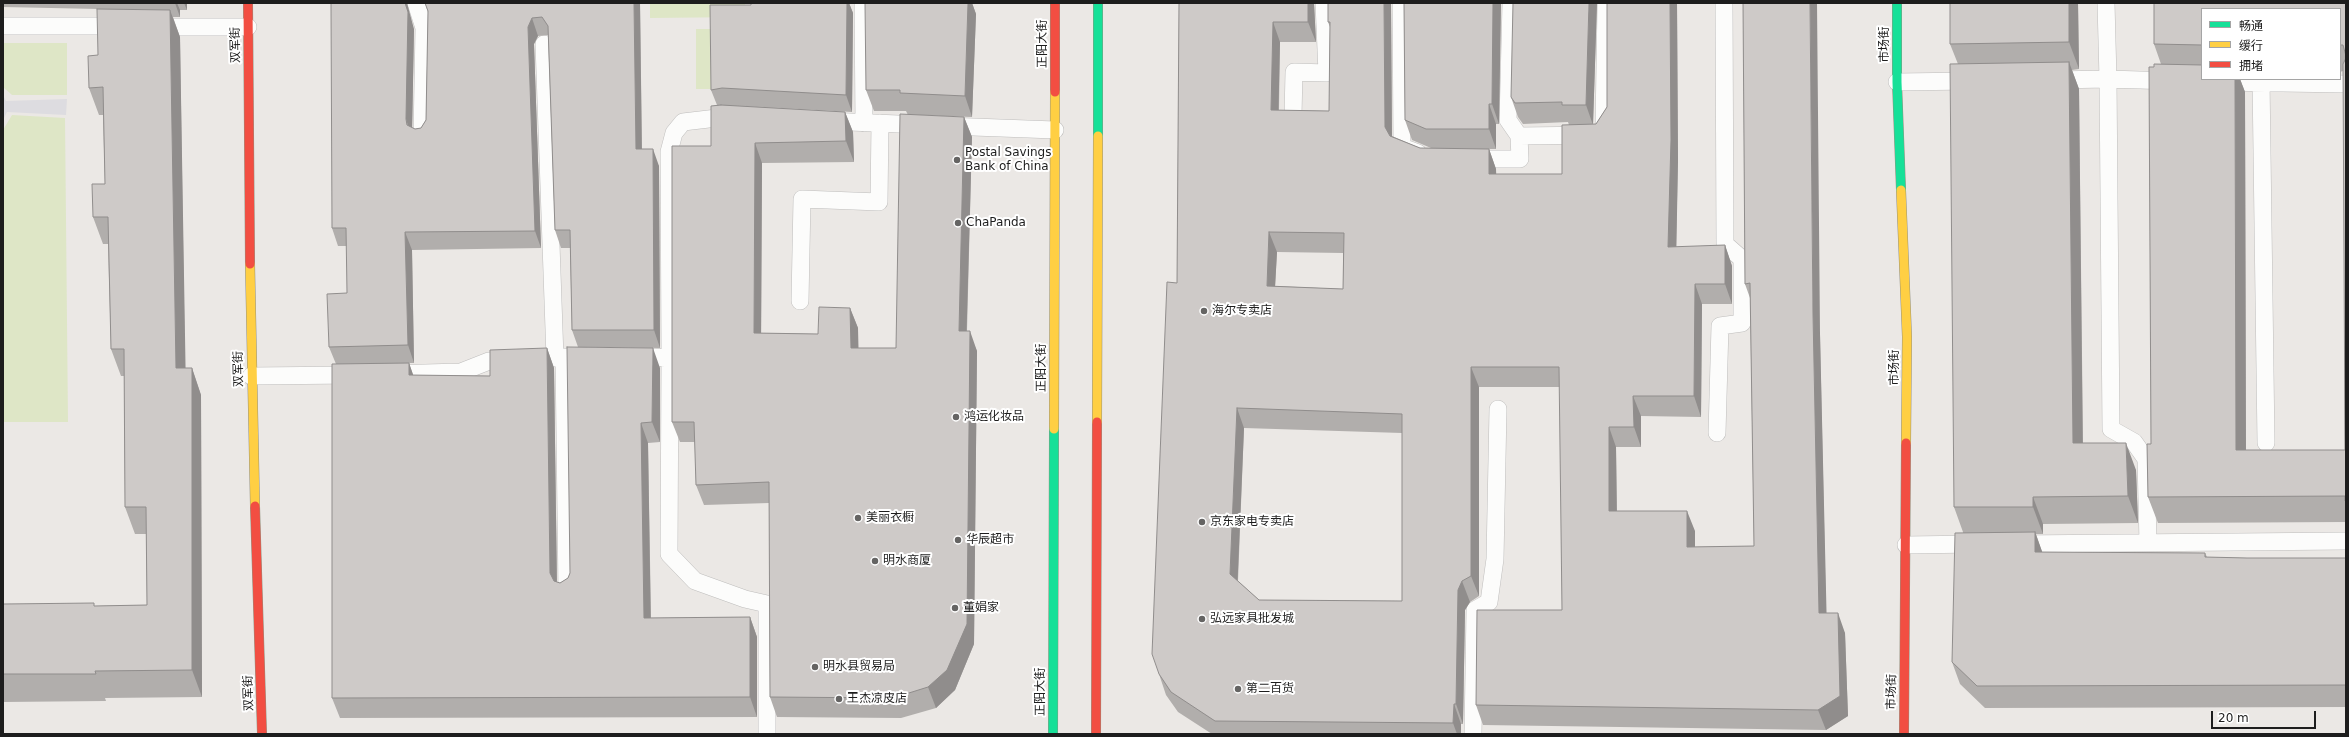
<!DOCTYPE html>
<meta charset="utf-8">
<style>
body{margin:0}
#map{position:relative;width:2349px;height:737px;overflow:hidden;background:#ebe8e5;font-family:"DejaVu Sans","Noto Sans SC",sans-serif}
canvas{display:block}
.frame{position:absolute;inset:0;border:4px solid #1d1d1d;pointer-events:none}
.legend{position:absolute;left:2201px;top:8px;width:140px;height:72px;box-sizing:border-box;background:#fff;border:1px solid #a5a5a5;margin:0;padding:5px 7px;list-style:none;font-size:12px;color:#1d1d1d}
.legend li{display:flex;align-items:center;gap:8px;height:20px}
.legend b{width:20px;border:1px solid #a5a5a5}
.scale{position:absolute;left:2211px;top:711px;width:105px;height:18px;box-sizing:border-box;border:2px solid #1d1d1d;border-top:0;padding-left:5px;font-size:12px;line-height:14px;white-space:nowrap;color:#1d1d1d;-webkit-text-stroke:3px #fff;paint-order:stroke}
</style>
<div id="map">
<canvas width="2349" height="737"></canvas>
<div class="frame"></div>
<ul class="legend">
<li><b style="height:5px;background:#16e098"></b>畅通</li>
<li><b style="height:5px;background:#ffcf43"></b>缓行</li>
<li><b style="height:5px;background:#f24e42"></b>拥堵</li>
</ul>
<div class="scale">20 m</div>
</div>
<script>
const ctx = document.querySelector('canvas').getContext('2d');
ctx.lineJoin = 'round';
function fillPath(path, color) {
  ctx.fillStyle = color;
  ctx.fill(path, 'evenodd');
}
function toPath(rows) {
  const path = new Path2D();
  for (const r of rows) {
    path.moveTo(r[0], r[1]);
    for (let i = 2; i < r.length; i += 2) path.lineTo(r[i], r[i + 1]);
  }
  return path;
}
function stroke(path, color, width, dash) {
  ctx.strokeStyle = color;
  ctx.lineWidth = width;
  ctx.lineCap = dash ? 'butt' : 'round';
  ctx.setLineDash(dash || []);
  ctx.stroke(path);
}
function write(font, color, halo, rows, align = 'center') {
  ctx.font = font + ' "DejaVu Sans","Noto Sans SC",sans-serif';
  ctx.lineWidth = 4;
  ctx.setLineDash([]);
  ctx.textBaseline = 'middle';
  ctx.strokeStyle = halo;
  ctx.fillStyle = color;
  for (const [text, x, y, turn = 0] of rows) {
    ctx.save();
    ctx.translate(x, y);
    ctx.rotate((+turn || 0) * Math.PI / 180);
    ctx.textAlign = isNaN(turn) ? turn : align;
    if (halo) ctx.strokeText(text, 0, 0);
    ctx.fillText(text, 0, 0);
    ctx.restore();
  }
}
fillPath(toPath([
 [650,3,745,3,745,17,650,18],
 [696,29,712,29,712,89,696,89],
 [3,43,67,43,67,95,12,95,3,87],
 [12,115,65,118,68,422,3,422,3,130]
]), '#dee6c6');
fillPath(toPath([
 [3,95,6,101,67,99,66,115,7,112,3,120]
]), '#dddce0');
const lane = toPath([
 [416,3,424,28,422,137],
 [863,3,864,123],
 [1401,3,1402,147,1418,153],
 [1511,3,1508,120,1519,136],
 [2106,3,2108,79,2172,81],
 [3,26,121,26],
 [153,27,248,27],
 [544,44,555,358],
 [2261,79,2266,443],
 [2053,80,2108,79,2111,429,2134,442,2146,459,2148,543],
 [1897,82,1972,81],
 [2218,82,2346,84],
 [1293,116,1294,72,1327,73,1324,3],
 [826,121,922,125],
 [946,126,1055,130],
 [1469,159,1520,159,1519,136,1599,135,1604,127,1606,3],
 [800,301,802,199,879,202,880,123],
 [633,356,670,358,669,152,674,133,683,122,734,116],
 [564,357,567,593],
 [670,358,669,554,695,581,745,599,767,604,767,734],
 [389,374,461,372,489,361,590,356],
 [251,376,355,375],
 [1717,433,1720,326,1742,323,1742,259,1725,244,1724,3],
 [2016,544,2346,541],
 [1906,545,1978,544],
 [1473,734,1475,610,1489,602,1495,559,1498,409]
]);
const fast = toPath([
 [1897,3,1897,82,1901,190],
 [1098,136,1098,3],
 [1053,734,1054,429]
]);
const slow = toPath([
 [1901,190,1907,337,1906,443],
 [250,264,255,506],
 [1097,422,1098,136],
 [1054,429,1055,92]
]);
const jam = toPath([
 [248,3,250,264],
 [1055,92,1055,3],
 [255,506,262,734],
 [1096,734,1097,422],
 [1904,734,1906,443]
]);
stroke(lane, '#bebdbc', 18);
stroke(fast, '#94917f', 10);
stroke(slow, '#94917f', 10);
stroke(jam, '#94917f', 10);
stroke(lane, '#fcfcfb', 17);
stroke(fast, '#16e098', 9);
stroke(slow, '#ffcf43', 9);
stroke(jam, '#f24e42', 9);
fillPath(toPath([
 [3,3,187,3,187,10,180,10,180,17,173,17,180,37,185,368,192,368,201,395,202,697,105,698,106,701,3,702,3,604,95,606,147,605,146,534,135,534,125,507,124,376,121,376,111,349,108,244,103,244,93,217,105,184,103,115,99,115,89,88,98,55,99,9,3,7],
 [640,3,642,149,659,166,660,348,586,347,660,368,660,442,648,443,651,618,750,617,757,637,757,717,340,718,332,698,336,364,329,347,347,293,347,246,338,246,332,228,414,29,412,128,415,129,421,128,426,120,428,11],
 [548,35,555,230,561,248,570,248,572,330,578,347,570,573,568,578,560,583,557,582,554,368,547,348,490,376,413,375,409,363,414,363,412,250,541,248,534,44,538,36],
 [751,3,849,3,853,13,852,112,729,105,845,112,853,132,854,162,762,163,761,333,818,334,850,308,858,328,858,348,896,348,964,117,972,137,967,331,977,351,974,644,955,690,936,708,901,718,777,717,770,697,769,503,704,505,696,485,695,442,680,442,672,422,717,105,711,90,751,5],
 [972,3,976,14,972,117,908,115,906,111,874,111,866,90],
 [1179,3,1314,3,1316,42,1280,42,1279,110,1329,111,1330,27,1328,22,1391,3,1392,136,1420,148,1431,148,1412,140,1405,120,1404,3,1501,3,1499,124,1496,124,1496,149,1489,149,1496,169,1496,174,1562,174,1569,125,1568,122,1523,124,1518,117,1511,97,1597,3,1593,124,1596,124,1607,107,1607,3,1677,3,1678,160,1676,247,1725,245,1732,266,1732,304,1702,304,1701,417,1641,416,1641,447,1616,447,1617,511,1695,531,1695,547,1754,546,1750,298,1745,284,1743,3,1820,334,1826,613,1845,633,1848,716,1826,730,1483,725,1476,705,1562,610,1560,387,1479,387,1479,596,1470,602,1465,610,1463,724,1461,724,1461,734,1212,734,1178,712,1166,695,1159,674,1177,283],
 [1277,252,1343,253,1343,289,1275,286],
 [1244,428,1402,433,1402,601,1259,600,1238,581],
 [1950,3,2078,3,2079,69,2072,70,2079,89,2083,443,2136,470,2138,523,2043,524,2043,534,2036,534,2042,552,2205,553,2207,557,2247,558,2346,558,2346,707,1985,708,1960,684,1952,662,1963,532,1954,507,1958,64,1950,44],
 [2154,3,2346,3,2346,522,2158,523,2148,497,2147,444,2151,444,2149,67,2154,67,2154,64,2161,64,2154,44],
 [2202,9,2340,9,2340,72,2343,71,2345,450,2246,450,2245,92,2240,79,2202,79]
]), '#b1aeac');
fillPath(toPath([
 [175,3,177,3,180,10,180,17],
 [184,3,187,3,187,10],
 [405,3,407,3,414,29,412,137,406,119],
 [634,3,640,3,642,166,636,149],
 [847,3,849,3,853,13,852,112,846,95],
 [968,3,972,3,976,14,972,117,965,96],
 [1308,3,1314,3,1316,42,1308,22],
 [1384,3,1391,3,1392,147,1385,127],
 [1493,3,1501,3,1499,124,1492,104],
 [1589,3,1597,3,1593,125,1586,105],
 [1670,3,1677,3,1678,160,1676,267,1668,247],
 [1810,3,1817,3,1820,334,1827,633,1819,613,1813,314],
 [2069,3,2078,3,2079,69,2069,42],
 [170,10,180,37,186,395,176,368],
 [532,18,538,36,534,44,541,248,535,231,528,27],
 [1273,22,1280,42,1278,130,1271,110],
 [2069,62,2079,89,2083,470,2073,443],
 [2235,79,2240,79,2245,92,2246,476,2236,450],
 [1489,104,1496,124,1496,149,1489,129],
 [845,112,853,132,854,162,846,141],
 [964,117,972,137,966,351,959,331],
 [755,143,762,163,761,354,754,333],
 [653,149,659,166,660,348,654,330],
 [1489,149,1496,169,1497,194,1489,174],
 [405,232,412,250,414,363,408,345],
 [1269,232,1277,252,1274,306,1267,286],
 [1725,245,1732,266,1732,304,1725,284],
 [1695,284,1702,304,1701,417,1694,396],
 [850,308,858,328,859,369,851,348],
 [970,331,977,351,974,644,955,690,936,708,928,687],
 [547,348,554,368,557,593,550,573],
 [653,348,660,368,660,442,652,422],
 [409,363,416,383,409,375],
 [1471,367,1479,387,1479,596,1471,576],
 [192,368,201,395,202,697,192,670],
 [1633,396,1641,416,1641,447,1634,427],
 [1237,408,1244,428,1237,594,1230,574],
 [641,423,648,443,651,638,644,618],
 [1609,427,1616,447,1617,532,1609,511],
 [2126,443,2136,470,2138,523,2128,496],
 [2033,497,2043,524,2043,534,2033,507],
 [1687,511,1695,531,1695,567,1687,547],
 [2035,532,2043,554,2035,552],
 [1462,581,1470,602,1465,610,1463,724,1456,704,1458,590],
 [1838,613,1845,633,1848,716,1826,730,1818,710],
 [750,617,757,637,757,717,750,697],
 [1454,704,1461,724,1461,734,1457,734,1453,723]
]), '#908d8c');
const building = toPath([
 [331,3,405,3,408,12,406,119,407,125,415,129,421,128,426,120,428,11,425,3,634,3,636,149,653,149,654,330,572,330,570,230,555,230,548,26,542,17,532,18,528,27,535,231,405,232,408,345,329,347,327,294,347,293,346,228,332,228,331,3],
 [751,3,847,3,846,95,722,88,711,90,710,5,751,5,751,3],
 [865,3,968,3,965,96,900,93,900,90,866,90,865,3],
 [1179,3,1308,3,1308,22,1273,22,1271,110,1329,111,1330,22,1328,22,1328,3,1384,3,1385,127,1390,136,1420,148,1489,149,1489,174,1562,174,1562,125,1596,124,1607,107,1607,3,1670,3,1671,140,1668,247,1725,245,1725,284,1695,284,1694,396,1633,396,1634,427,1609,427,1609,511,1687,511,1687,547,1754,546,1750,283,1745,284,1743,3,1810,3,1813,314,1819,613,1838,613,1840,696,1818,710,1476,705,1477,610,1562,610,1559,367,1471,367,1471,576,1462,581,1458,590,1456,704,1454,704,1453,723,1215,721,1171,692,1159,674,1152,654,1167,282,1177,283,1179,3],
 [1269,232,1344,233,1343,289,1267,286,1269,232],
 [1237,408,1402,414,1402,601,1259,600,1230,574,1237,408],
 [1404,3,1493,3,1492,104,1489,104,1489,129,1426,129,1405,120,1404,3],
 [1513,3,1589,3,1586,105,1562,105,1562,102,1515,103,1511,97,1513,3],
 [1950,3,2069,3,2069,42,1950,44,1950,3],
 [2154,3,2346,3,2346,56,2343,45,2340,45,2340,9,2202,9,2202,45,2154,44,2154,3],
 [97,9,170,10,176,368,192,368,192,670,95,671,96,674,3,674,3,604,94,603,94,606,147,605,146,507,125,507,124,349,111,349,108,217,93,217,92,184,105,184,103,87,89,88,88,56,98,55,97,9],
 [2346,58,2346,501,2345,501,2345,496,2148,497,2147,444,2151,444,2149,67,2154,67,2154,64,2202,65,2202,79,2235,79,2236,450,2345,450,2343,64,2346,58],
 [2069,62,2073,443,2126,443,2128,496,2033,497,2033,507,1954,507,1950,64,2069,62],
 [721,105,845,112,846,141,755,143,754,333,818,334,819,307,850,308,851,348,896,348,900,114,964,117,959,331,970,331,967,624,947,670,928,687,893,698,770,697,769,482,696,485,694,422,672,422,672,146,711,146,711,106,721,105],
 [567,347,653,348,652,422,641,423,644,618,750,617,750,697,332,698,332,364,409,363,409,375,490,376,490,350,547,348,550,573,554,581,560,583,568,578,570,573,567,347],
 [2035,532,2035,552,2205,553,2205,557,2247,558,2346,558,2346,685,1977,686,1952,662,1955,533,2035,532]
]);
fillPath(building, '#cecac8');
stroke(building, '#908d8c', 1);
for (const [x, y, r, color] of [
 [957,160,4,"#656463"],
 [958,223,4,"#656463"],
 [1204,311,4,"#656463"],
 [956,417,4,"#656463"],
 [858,518,4,"#656463"],
 [1202,522,4,"#656463"],
 [958,540,4,"#656463"],
 [875,561,4,"#656463"],
 [955,608,4,"#656463"],
 [1202,619,4,"#656463"],
 [815,667,4,"#656463"],
 [1238,689,4,"#656463"],
 [839,699,4,"#656463"]
]) {
  const dot = new Path2D();
  dot.arc(x, y, r, 0, 2 * Math.PI);
  ctx.fillStyle = color;
  ctx.fill(dot);
  stroke(dot, '#fff', 1.5);
}
write('12px', '#1d1d1d', '#fff', [
 ["正阳大街",1043,44,-90],
 ["双军街",236,45,-91],
 ["市场街",1885,45,-90],
 ["正阳大街",1042,368,-90],
 ["市场街",1895,368,-90],
 ["双军街",239,369,-91],
 ["正阳大街",1041,692,-90],
 ["市场街",1892,692,-89],
 ["双军街",249,693,-92]
]);
write('12px', '#1d1d1d', '#fff', [
 ["Postal Savings",965,153],
 ["Bank of China",965,167],
 ["ChaPanda",966,223],
 ["海尔专卖店",1212,311],
 ["鸿运化妆品",964,417],
 ["美丽衣橱",866,518],
 ["京东家电专卖店",1210,522],
 ["华辰超市",966,540],
 ["明水商厦",883,561],
 ["董娟家",963,608],
 ["弘远家具批发城",1210,619],
 ["明水县贸易局",823,667],
 ["第二百货",1246,689],
 ["王杰凉皮店",847,699]
], 'left');
</script>
